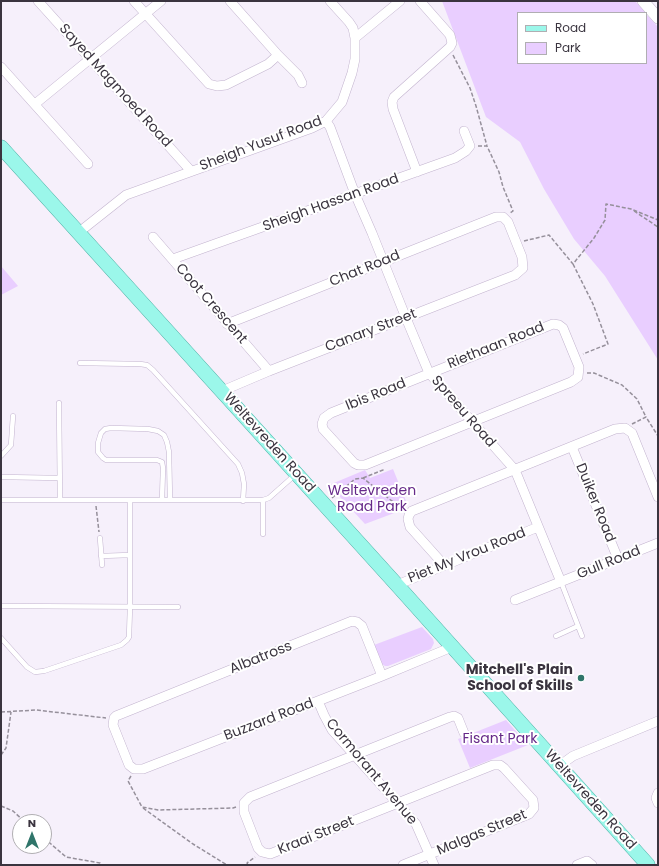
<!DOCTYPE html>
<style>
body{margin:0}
#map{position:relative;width:659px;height:866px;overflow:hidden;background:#f6f0fb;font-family:Poppins,sans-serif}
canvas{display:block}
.frame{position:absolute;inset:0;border:2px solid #3a343f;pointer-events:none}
.legend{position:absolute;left:517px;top:12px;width:130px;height:52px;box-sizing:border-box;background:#fff;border:1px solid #b0aeb2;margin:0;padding:5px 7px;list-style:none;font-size:12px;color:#3a343f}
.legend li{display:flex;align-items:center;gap:8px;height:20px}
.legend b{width:20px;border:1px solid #b0aeb2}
.north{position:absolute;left:12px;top:814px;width:40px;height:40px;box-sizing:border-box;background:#fff;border:1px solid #b0aeb2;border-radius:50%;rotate:0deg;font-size:11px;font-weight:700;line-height:16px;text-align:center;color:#3a343f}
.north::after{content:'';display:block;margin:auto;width:14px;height:18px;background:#2f756a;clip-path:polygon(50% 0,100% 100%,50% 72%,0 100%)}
</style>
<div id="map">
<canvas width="659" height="866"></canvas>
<div class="frame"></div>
<ul class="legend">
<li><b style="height:5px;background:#9bf7ea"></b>Road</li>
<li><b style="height:11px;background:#e9ceff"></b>Park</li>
</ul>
<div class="north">N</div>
</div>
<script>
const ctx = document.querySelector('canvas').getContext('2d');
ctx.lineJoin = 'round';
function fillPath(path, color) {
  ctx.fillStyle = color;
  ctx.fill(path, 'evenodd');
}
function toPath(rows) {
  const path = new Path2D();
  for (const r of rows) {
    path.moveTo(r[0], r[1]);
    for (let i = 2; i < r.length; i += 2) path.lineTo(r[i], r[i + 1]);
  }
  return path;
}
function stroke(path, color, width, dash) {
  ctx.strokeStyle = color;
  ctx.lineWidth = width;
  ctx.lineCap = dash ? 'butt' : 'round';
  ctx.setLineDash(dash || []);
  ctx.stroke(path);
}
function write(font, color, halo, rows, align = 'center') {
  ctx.font = font + ' Poppins,sans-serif';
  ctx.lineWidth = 4;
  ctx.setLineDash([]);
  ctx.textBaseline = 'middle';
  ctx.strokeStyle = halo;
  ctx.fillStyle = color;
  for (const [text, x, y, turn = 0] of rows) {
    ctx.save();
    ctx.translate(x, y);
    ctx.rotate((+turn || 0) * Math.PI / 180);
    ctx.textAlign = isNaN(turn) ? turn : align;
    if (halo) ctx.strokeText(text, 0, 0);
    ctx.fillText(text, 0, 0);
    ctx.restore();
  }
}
fillPath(toPath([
 [442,1,635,1,646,13,518,13,518,63,646,63,646,14,658,27,658,360,605,276,574,239,544,189,520,142,486,117],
 [1,266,18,286,1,295],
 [393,469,406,501,395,506,397,512,365,524,329,485,365,470,370,478],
 [422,627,433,639,434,643,431,649,388,666,385,666,382,664,374,645],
 [506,720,528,745,470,768,458,739]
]), '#e9ceff');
const service = toPath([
 [80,363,140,364,147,365,153,370,238,464,242,473,244,484,243,501],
 [59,403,60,500],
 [1,456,11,445,13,416],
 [1,477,59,478],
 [1,500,263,500,269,498,296,474],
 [162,500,163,468,162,462,157,460,106,460,103,458,98,452,98,443,101,433,105,429,111,428,148,429,158,431,164,435,167,442,169,452,170,500],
 [263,500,263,534],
 [100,538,102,565],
 [101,556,130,555],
 [561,582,582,636],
 [1,606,178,607],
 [556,636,578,626],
 [1,638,27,667,35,672,44,671,121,645,127,640,129,637,130,607,130,500]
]);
const minor = toPath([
 [38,1,191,171],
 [134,1,209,84,217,86,226,85,268,64,278,55],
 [230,1,278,55,298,75,302,83],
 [355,38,400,1],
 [1,67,88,164],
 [35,104,161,1],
 [326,121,330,127,355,194,372,233,406,318,429,373,515,470,561,582],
 [417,172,393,109,392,102,394,97,450,47,452,43,450,35,420,1],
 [78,233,126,195,312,128,326,121,342,102,352,73,355,59,355,38,353,28,349,22,330,1],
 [153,237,269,371],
 [173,259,455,158,466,151,470,146,464,131],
 [553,324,559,325,563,328,579,367,578,377,571,382,365,465,358,465,354,463,323,429,322,424,324,418,331,413,553,324],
 [222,391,269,371,515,275,523,268,522,257,508,222,503,217,496,217,227,324],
 [572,447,618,559],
 [444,565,410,527,408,519,409,515,412,511,615,429,625,428,632,433,658,497],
 [397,585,538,527],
 [515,600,658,543],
 [382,676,362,626,357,622,352,621,116,716,114,718,113,725,129,765,134,769,143,769,318,701,382,676,452,647],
 [318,701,324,715,332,730,416,824,434,865],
 [559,766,573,756,658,721],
 [658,793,656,798,658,803],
 [403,865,529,814,534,808,533,800,504,768,500,765,493,765,270,854,262,852,258,848,244,812,244,803,250,797,450,717,454,716,458,718,464,733],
 [577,865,587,861,592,865]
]);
const tertiary = toPath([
 [643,1,658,18]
]);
const primary = toPath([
 [1,147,397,585,648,865]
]);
stroke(service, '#c2b3ce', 5.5);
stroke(minor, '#c2b3ce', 10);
stroke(tertiary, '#c2b3ce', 12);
stroke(primary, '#4eb0a5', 15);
stroke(toPath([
 [453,55,470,88,476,106,487,146],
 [478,146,487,146,499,172,503,187,513,211,510,213],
 [634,211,658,227],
 [524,241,549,235,573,264,594,238,605,220,606,204,631,209,658,220],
 [573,264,593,304,608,344,583,354],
 [587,373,594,373,622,385,637,399,646,417],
 [632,424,646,417,658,436],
 [363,478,383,470,382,468],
 [332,498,355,479,363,478,402,509],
 [96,506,99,532],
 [1,712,36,710,106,718],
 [1,755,6,748,11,712],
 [131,776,128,781,142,807,158,810,233,808,236,807],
 [1,806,13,811,25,822],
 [143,808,193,844,227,865],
 [44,838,66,857,100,863,102,865],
 [248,865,247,863,255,857]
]), '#96909b', 1.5, [4, 2]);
stroke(service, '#fff', 4.5);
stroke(minor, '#fff', 9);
stroke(tertiary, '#fff', 11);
stroke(primary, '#9bf7ea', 14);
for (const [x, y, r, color] of [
 [581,678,4,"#2f756a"]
]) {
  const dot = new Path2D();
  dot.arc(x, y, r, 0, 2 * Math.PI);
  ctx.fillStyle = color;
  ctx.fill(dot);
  stroke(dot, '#fff', 1.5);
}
write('14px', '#3a343f', '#fff', [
 ["Sayed Magmoed Road",115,86,48],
 ["Sheigh Yusuf Road",261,144,-21],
 ["Sheigh Hassan Road",331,203,-20],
 ["Chat Road",365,269,-22],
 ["Coot Crescent",211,304,49],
 ["Canary Street",371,331,-21],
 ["Riethaan Road",496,346,-22],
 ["Ibis Road",376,395,-22],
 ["Spreeu Road",463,412,49],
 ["Weltevreden Road",269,443,48],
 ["Duiker Road",595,503,68],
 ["Piet My Vrou Road",467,556,-22],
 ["Gull Road",609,563,-22],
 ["Albatross",261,658,-22],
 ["Buzzard Road",269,720,-21],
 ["Cormorant Avenue",371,772,50],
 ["Weltevreden Road",590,800,48],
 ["Malgas Street",482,833,-23],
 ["Kraai Street",316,836,-22]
]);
write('14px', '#662989', '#fff', [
 ["Weltevreden",372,491],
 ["Road Park",372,507],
 ["Fisant Park",500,739]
]);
write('bold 14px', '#3a343f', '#fff', [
 ["Mitchell's Plain",573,670],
 ["School of Skills",573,686]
], 'right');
</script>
